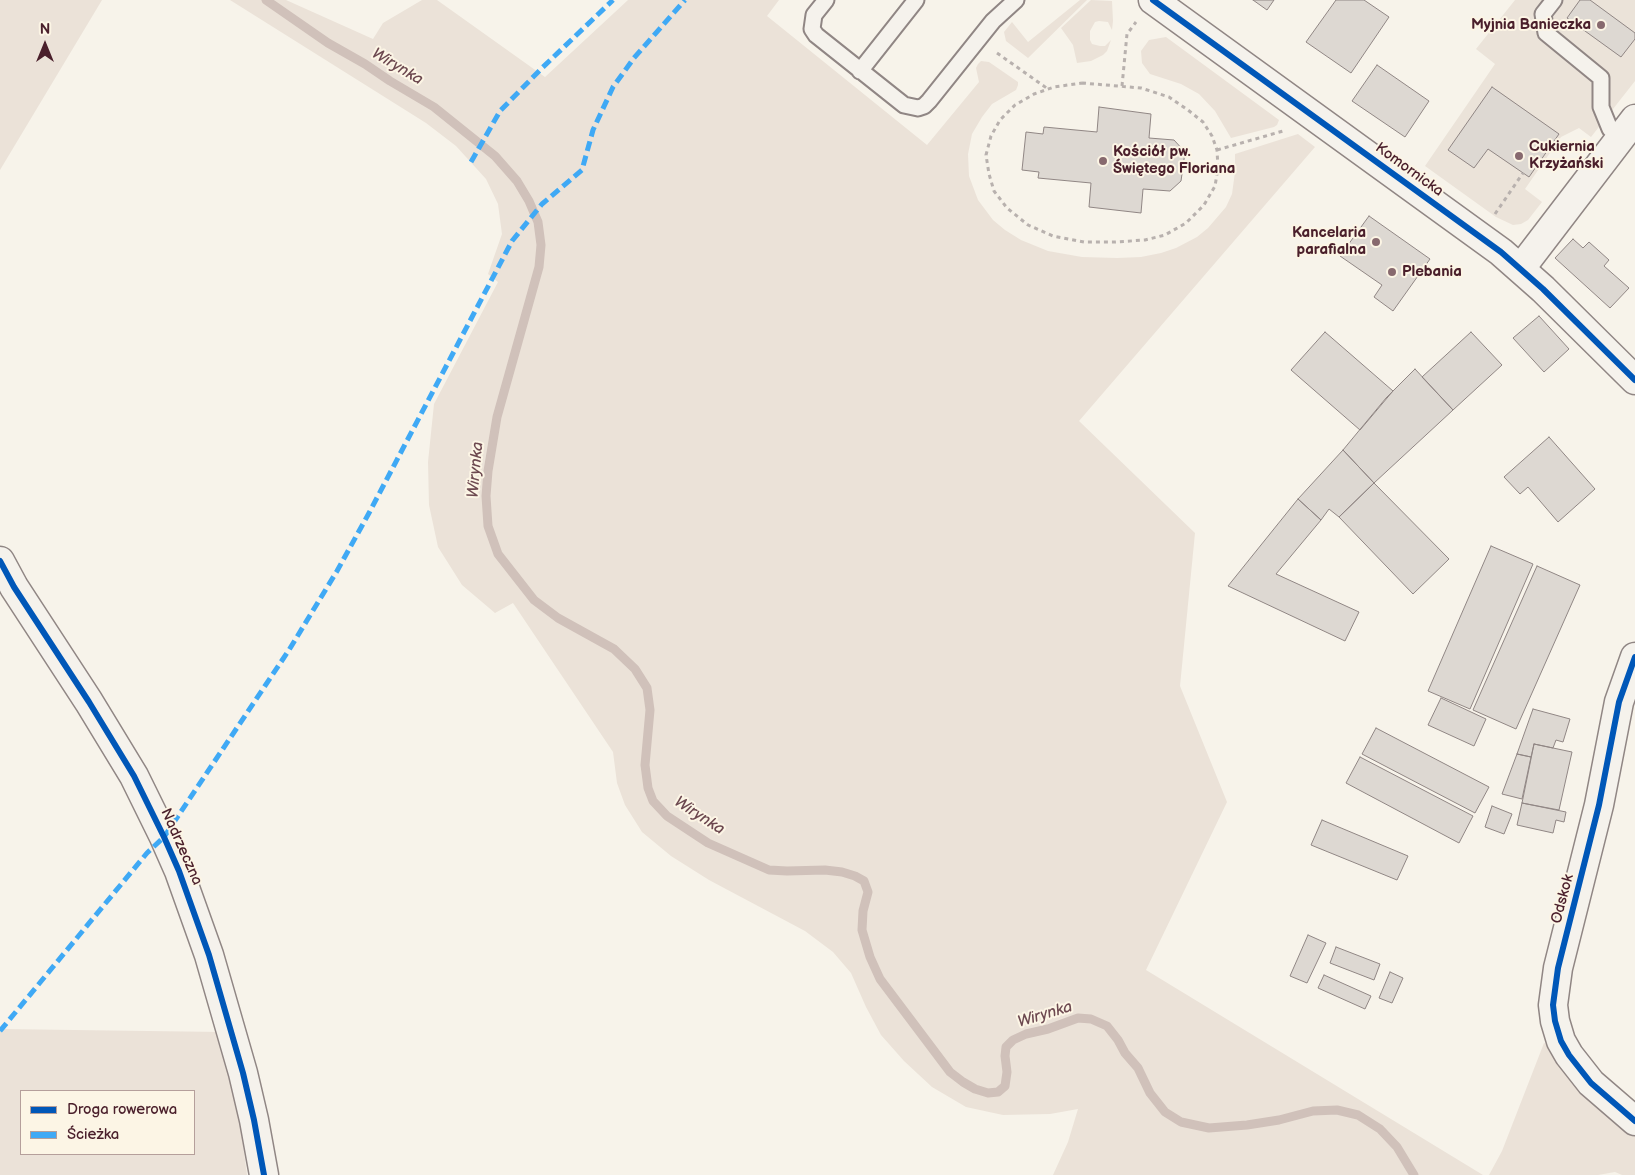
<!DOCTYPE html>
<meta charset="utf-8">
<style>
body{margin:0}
#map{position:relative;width:1635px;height:1175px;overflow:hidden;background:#f7f3ea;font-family:"Balsamiq Sans",sans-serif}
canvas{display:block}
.legend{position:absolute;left:20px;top:1090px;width:175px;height:65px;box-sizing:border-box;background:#fcf5e5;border:1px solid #b59f9b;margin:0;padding:6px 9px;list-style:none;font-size:15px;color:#4a1f2b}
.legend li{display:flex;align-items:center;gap:10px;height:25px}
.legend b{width:25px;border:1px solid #b59f9b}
.north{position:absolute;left:20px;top:20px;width:50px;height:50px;-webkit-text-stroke:4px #fcf5e5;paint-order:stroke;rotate:0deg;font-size:14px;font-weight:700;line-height:20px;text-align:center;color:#4a1f2b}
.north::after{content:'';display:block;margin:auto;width:18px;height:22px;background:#4a1f2b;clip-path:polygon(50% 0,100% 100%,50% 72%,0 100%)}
</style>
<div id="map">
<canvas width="1635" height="1175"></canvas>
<ul class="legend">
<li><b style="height:6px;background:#0057b8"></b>Droga rowerowa</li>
<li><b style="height:6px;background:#3fa9f5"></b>Ścieżka</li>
</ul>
<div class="north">N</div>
</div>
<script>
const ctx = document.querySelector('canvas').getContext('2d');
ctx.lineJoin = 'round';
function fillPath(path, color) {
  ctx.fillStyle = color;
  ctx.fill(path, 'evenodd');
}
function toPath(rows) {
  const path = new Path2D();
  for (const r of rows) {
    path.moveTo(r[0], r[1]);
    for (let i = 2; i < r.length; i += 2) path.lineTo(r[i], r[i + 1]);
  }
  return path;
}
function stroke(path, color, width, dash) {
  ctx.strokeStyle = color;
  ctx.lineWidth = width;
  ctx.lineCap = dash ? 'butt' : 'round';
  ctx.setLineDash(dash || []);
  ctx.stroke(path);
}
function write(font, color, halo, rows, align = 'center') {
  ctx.font = font + ' "Balsamiq Sans",sans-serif';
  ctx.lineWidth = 4;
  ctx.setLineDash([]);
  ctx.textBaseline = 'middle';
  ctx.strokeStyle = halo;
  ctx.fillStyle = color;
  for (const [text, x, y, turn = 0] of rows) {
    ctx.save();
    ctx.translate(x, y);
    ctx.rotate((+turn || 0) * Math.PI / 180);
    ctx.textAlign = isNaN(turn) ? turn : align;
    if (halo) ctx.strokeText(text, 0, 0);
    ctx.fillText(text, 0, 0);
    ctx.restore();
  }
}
fillPath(toPath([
 [1515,0,1635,0,1635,81,1591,137,1579,128,1561,137,1525,189,1542,202,1528,220,1521,224,1513,225,1496,217,1425,166,1495,64,1476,49]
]), '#ebe3d9');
fillPath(toPath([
 [0,0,102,0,0,170],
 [230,0,286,0,373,39,383,23,422,0,437,0,545,77,628,0,779,0,767,16,927,145,979,82,976,68,978,64,981,61,989,62,1018,82,1018,85,1016,90,992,104,982,117,972,134,968,154,969,176,978,200,993,220,1005,230,1021,240,1048,251,1082,257,1117,258,1141,257,1161,253,1176,248,1197,237,1208,228,1226,207,1232,194,1235,172,1235,154,1298,134,1315,147,1079,421,1195,533,1180,686,1227,802,1146,970,1483,1175,1053,1175,1068,1142,1078,1109,1050,1114,1003,1115,966,1107,932,1087,904,1061,881,1035,866,1007,851,973,833,952,805,931,709,880,671,856,642,832,625,805,617,783,613,752,513,603,495,613,462,585,438,547,429,505,428,462,434,404,498,282,488,274,502,234,498,204,486,179,456,146,426,123],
 [1080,0,1087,0,1028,58,1006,41,1004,32,1012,22,1028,42],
 [1091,0,1112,1,1113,21,1112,30,1108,22,1099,21,1095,22,1090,31,1090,40,1092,44,1100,46,1105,46,1111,40,1107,51,1103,55,1091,61,1077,63,1073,45,1061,28],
 [1166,37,1279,120,1277,125,1274,127,1231,138,1215,111,1199,94,1181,84,1150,74,1142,63,1141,51,1149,40],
 [0,1029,222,1032,238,1107,247,1175,0,1175],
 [21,1091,194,1091,194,1154,21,1154],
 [1544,1043,1555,1047,1635,1130,1635,1175,1622,1175,1615,1172,1598,1175,1489,1175,1502,1151]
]), '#ebe2d8');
stroke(toPath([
 [266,0,328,43,365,64,390,81,434,107,495,156,517,181,529,201,538,222,541,245,539,267,497,417,488,471,486,496,488,526,498,554,534,600,558,618,614,649,635,669,647,688,650,710,645,765,648,788,653,801,667,816,708,843,769,870,787,871,825,870,842,872,855,876,864,881,868,892,863,911,862,930,870,957,880,979,950,1072,963,1082,975,1089,988,1093,998,1092,1005,1086,1007,1072,1005,1056,1006,1047,1013,1040,1026,1034,1048,1029,1078,1018,1091,1019,1107,1026,1118,1040,1125,1053,1138,1068,1150,1093,1165,1112,1181,1122,1209,1128,1247,1125,1279,1120,1313,1111,1337,1110,1358,1115,1380,1129,1397,1147,1414,1175]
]), '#d0c1ba', 9);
const building = toPath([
 [1253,0,1274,0,1267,10,1253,0],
 [1336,0,1364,0,1389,17,1351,73,1306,42,1336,0],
 [1580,0,1590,0,1635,33,1635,39,1621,57,1567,18,1580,0],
 [1377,65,1429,101,1405,137,1352,101,1377,65],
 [1492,87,1559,134,1529,177,1488,149,1474,168,1448,150,1492,87],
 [1099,107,1151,114,1149,138,1174,140,1185,152,1181,181,1170,191,1143,189,1141,213,1089,207,1091,183,1038,178,1039,172,1022,170,1026,132,1043,134,1044,127,1097,132,1099,107],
 [1369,216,1430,259,1393,311,1374,297,1382,285,1340,256,1369,216],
 [1573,239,1583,248,1589,242,1609,260,1604,266,1629,288,1610,308,1555,258,1573,239],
 [1539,316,1569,349,1544,372,1513,338,1539,316],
 [1325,332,1393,391,1360,430,1291,370,1325,332],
 [1471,332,1502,365,1453,410,1422,377,1471,332],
 [1415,369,1453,410,1374,483,1343,450,1386,398,1415,369],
 [1549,437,1595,489,1558,522,1528,487,1520,494,1504,477,1549,437],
 [1343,450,1374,483,1339,517,1329,509,1321,520,1298,499,1343,450],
 [1374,483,1449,559,1413,594,1339,517,1374,483],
 [1298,499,1321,520,1276,574,1359,612,1345,641,1228,586,1298,499],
 [1491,546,1533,564,1470,709,1428,691,1491,546],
 [1537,566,1580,585,1516,729,1473,710,1537,566],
 [1441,698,1486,719,1474,746,1428,725,1441,698],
 [1533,709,1570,719,1563,742,1556,740,1553,748,1534,744,1531,757,1517,754,1533,709],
 [1376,728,1489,787,1475,813,1362,754,1376,728],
 [1534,744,1572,752,1559,810,1522,803,1534,744],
 [1517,754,1531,757,1522,799,1502,794,1517,754],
 [1360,757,1473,816,1459,843,1346,783,1360,757],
 [1522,803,1566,812,1564,822,1556,820,1553,833,1517,825,1522,803],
 [1492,806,1512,814,1504,834,1485,827,1492,806],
 [1322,820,1408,856,1397,880,1311,845,1322,820],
 [1308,935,1326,943,1307,983,1290,976,1308,935],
 [1336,947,1380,964,1374,980,1330,963,1336,947],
 [1390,972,1403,978,1392,1003,1379,998,1390,972],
 [1324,975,1371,996,1365,1009,1318,988,1324,975]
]);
fillPath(building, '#ddd8d2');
stroke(building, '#908684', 1);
const service = toPath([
 [826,0,814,15,812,29,816,35,904,105,918,108,924,106,929,101,993,21,1016,0],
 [1554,0,1543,14,1546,33,1601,78,1601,107,1610,129,1621,137],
 [860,71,916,0]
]);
const minor = toPath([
 [1521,268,1635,119],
 [0,561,14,587,89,702,134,776,164,837,179,871,209,955,243,1073,254,1120,264,1175],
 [1635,657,1619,702,1599,805,1558,968,1553,1005,1555,1021,1561,1041,1569,1055,1591,1083,1635,1121]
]);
const tertiary = toPath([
 [1153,0,1501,252,1543,289,1635,380]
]);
stroke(service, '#908684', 19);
stroke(minor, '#908684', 31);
stroke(tertiary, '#908684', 31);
stroke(toPath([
 [997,53,1048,89],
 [1082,83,1141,88,1169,97,1188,110,1203,122,1212,136,1217,150,1218,168,1215,186,1204,205,1186,223,1165,235,1145,240,1115,242,1084,242,1053,236,1028,225,1007,208,994,191,989,174,986,155,991,136,1000,120,1015,105,1034,94,1054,87,1082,83],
 [1122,86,1127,34,1136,22],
 [1217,150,1283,131],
 [1495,214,1523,173]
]), '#b8b1ae', 3, [4, 4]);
stroke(service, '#f5f2ec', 15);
stroke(minor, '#f5f2ec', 28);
stroke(tertiary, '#f5f2ec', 28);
stroke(toPath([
 [471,162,500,111,541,69,613,0],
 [0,1031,147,853,164,837,289,650,337,571,369,513,512,241,542,204,582,170,593,130,613,87,634,58,685,0]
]), '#3fa9f5', 5, [10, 5]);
stroke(toPath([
 [1153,0,1501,252,1543,289,1635,380],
 [0,561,14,587,89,702,134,776,164,837,179,871,209,955,243,1073,254,1120,264,1175],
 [1635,657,1619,702,1599,805,1558,968,1553,1005,1555,1021,1561,1041,1569,1055,1591,1083,1635,1121]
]), '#0057b8', 6);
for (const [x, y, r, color] of [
 [1601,25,5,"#87696e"],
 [1519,156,5,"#87696e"],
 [1103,161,5,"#87696e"],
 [1376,242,5,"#87696e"],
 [1392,272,5,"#87696e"]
]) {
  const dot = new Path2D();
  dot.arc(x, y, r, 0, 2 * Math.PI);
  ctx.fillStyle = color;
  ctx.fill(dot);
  stroke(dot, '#fcf5e5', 2);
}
write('bold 15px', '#4a1f2b', '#fcf5e5', [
 ["Myjnia Banieczka",1591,25,"right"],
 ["Cukiernia",1529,147],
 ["Krzyżański",1529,164],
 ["Kościół pw.",1113,152],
 ["Świętego Floriana",1113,169],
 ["Kancelaria",1366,233,"right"],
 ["parafialna",1366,250,"right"],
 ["Plebania",1402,272]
], 'left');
write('15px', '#4a1f2b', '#fcf5e5', [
 ["Komornicka",1409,170,36],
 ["Nadrzeczna",181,847,66],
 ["Odskok",1563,899,-75]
]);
write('italic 16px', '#6d4950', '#fcf5e5', [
 ["Wirynka",397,67,31],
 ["Wirynka",476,470,-85],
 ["Wirynka",699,816,33],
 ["Wirynka",1045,1015,-17]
]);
</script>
